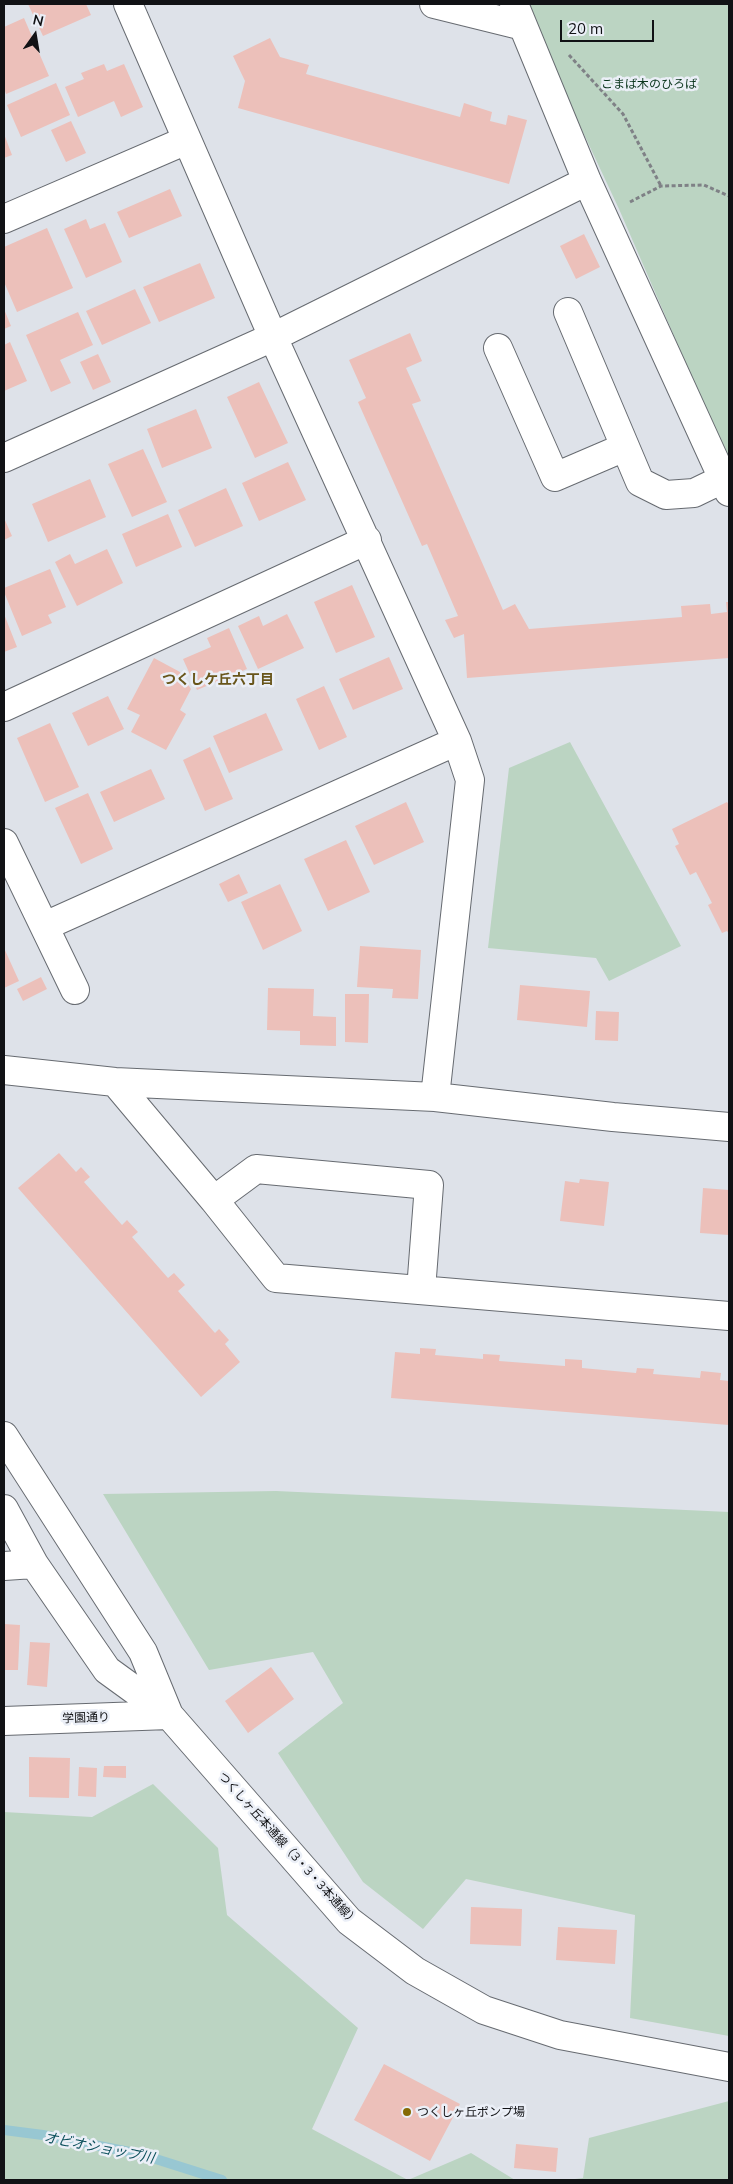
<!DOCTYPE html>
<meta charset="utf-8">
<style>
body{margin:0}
#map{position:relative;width:733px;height:2184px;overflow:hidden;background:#dee2e9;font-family:Mulish,sans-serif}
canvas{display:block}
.frame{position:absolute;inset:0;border:5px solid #111215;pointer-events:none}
.north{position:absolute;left:10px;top:10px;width:50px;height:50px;-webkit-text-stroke:4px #ebeff7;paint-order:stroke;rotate:13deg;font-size:14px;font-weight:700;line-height:20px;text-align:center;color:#111215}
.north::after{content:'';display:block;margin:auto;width:18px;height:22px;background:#111215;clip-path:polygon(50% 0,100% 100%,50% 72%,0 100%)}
.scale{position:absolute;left:560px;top:20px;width:94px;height:22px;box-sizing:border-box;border:2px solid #111215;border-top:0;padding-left:6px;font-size:15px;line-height:18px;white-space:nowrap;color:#111215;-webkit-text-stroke:4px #ebeff7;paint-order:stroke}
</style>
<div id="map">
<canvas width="733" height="2184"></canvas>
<div class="frame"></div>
<div class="north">N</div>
<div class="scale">20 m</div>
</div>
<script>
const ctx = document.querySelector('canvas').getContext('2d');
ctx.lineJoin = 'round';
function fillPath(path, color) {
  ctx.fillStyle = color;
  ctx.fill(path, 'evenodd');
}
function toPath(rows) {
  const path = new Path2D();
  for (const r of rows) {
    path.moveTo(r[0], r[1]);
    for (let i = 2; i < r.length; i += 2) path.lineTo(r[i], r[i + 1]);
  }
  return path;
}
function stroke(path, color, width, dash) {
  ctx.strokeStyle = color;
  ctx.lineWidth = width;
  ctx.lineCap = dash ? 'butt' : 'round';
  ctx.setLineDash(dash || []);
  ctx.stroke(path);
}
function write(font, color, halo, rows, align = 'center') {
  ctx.font = font + ' Mulish,"Noto Sans JP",sans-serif';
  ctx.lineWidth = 5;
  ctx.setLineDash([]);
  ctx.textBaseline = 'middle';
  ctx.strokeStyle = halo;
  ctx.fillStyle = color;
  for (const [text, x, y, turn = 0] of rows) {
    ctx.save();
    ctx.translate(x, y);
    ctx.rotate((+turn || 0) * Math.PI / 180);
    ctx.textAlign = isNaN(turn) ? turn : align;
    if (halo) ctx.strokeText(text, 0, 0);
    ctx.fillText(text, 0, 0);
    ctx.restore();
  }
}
fillPath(toPath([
 [523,4,729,4,729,463,619,209],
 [570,742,681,946,609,981,596,958,488,948,509,768],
 [276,1491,729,1512,729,2036,630,2018,635,1915,466,1879,423,1929,363,1882,278,1753,343,1703,313,1652,209,1670,103,1494],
 [153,1784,218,1848,227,1915,358,2028,312,2129,408,2180,471,2153,515,2180,4,2180,4,1812,92,1817],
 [729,2101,729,2180,567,2180,583,2178,589,2138]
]), '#bbd4c2');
stroke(toPath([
 [4,2130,43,2135,140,2154,222,2180]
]), '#98c7d2', 10);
fillPath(toPath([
 [28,4,86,4,91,15,43,36],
 [24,18,49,76,6,94,4,88,4,27],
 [270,38,280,57,309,65,306,74,460,117,464,103,492,112,490,121,506,125,508,115,527,120,509,184,238,108,245,81,233,56],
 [104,64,107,71,124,64,143,107,121,117,114,101,78,117,65,87,84,79,81,73],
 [56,83,70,115,21,137,7,105],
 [71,121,86,153,66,162,51,130],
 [4,134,12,155,4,158],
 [170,189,182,216,129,238,117,212],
 [86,219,90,229,105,223,122,262,86,278,64,229],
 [47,228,73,288,17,312,4,282,4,247],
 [584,234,600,267,576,279,560,246],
 [200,263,215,298,159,322,143,287],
 [135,289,151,323,102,345,86,311],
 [4,309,11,326,4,329],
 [78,312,93,345,60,360,71,383,51,392,26,335],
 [410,333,422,361,406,368,421,401,412,404,503,610,515,604,529,629,682,617,681,606,710,604,711,614,727,612,726,602,729,602,729,658,467,678,464,634,454,638,445,620,458,616,427,544,422,546,358,402,366,398,349,360],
 [10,342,27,381,4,391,4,345],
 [98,354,111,382,93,390,80,362],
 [259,382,288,443,255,458,227,397],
 [196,409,212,448,162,468,147,429],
 [143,449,167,502,132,517,108,464],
 [288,462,306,500,259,521,242,483],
 [90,479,106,517,48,542,32,504],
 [226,488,243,526,195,547,178,510],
 [168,514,182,547,136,567,122,534],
 [4,518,12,536,4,540],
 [107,549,123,583,77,606,55,562,70,554,75,564],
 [50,569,66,607,48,615,52,623,22,636,4,592,4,588],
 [352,585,375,637,336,653,314,602],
 [4,614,17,647,4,652],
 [287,614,304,648,258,669,238,626,259,616,263,626],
 [229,628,247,669,197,690,183,659,211,647,207,638],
 [389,657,403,689,353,710,339,679],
 [154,658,180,672,191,689,180,710,186,714,166,750,131,732,140,715,127,709],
 [324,686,347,737,319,750,296,699],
 [108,696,124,729,88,746,72,713],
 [266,713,283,750,229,773,213,736],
 [50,723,79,787,45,802,17,738],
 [210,747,233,799,205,811,183,760],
 [151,769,165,799,114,822,100,792],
 [88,793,113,849,81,864,55,808],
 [406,802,424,842,374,865,355,826],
 [727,802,729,805,729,934,727,931,722,933,708,905,712,903,696,872,690,875,675,846,679,844,672,829],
 [346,840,370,892,328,911,304,859],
 [239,874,248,893,228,902,219,884],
 [280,884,302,931,263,950,241,902],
 [360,946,421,950,418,999,392,998,393,989,357,987],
 [4,948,19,981,4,988],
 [41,977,47,989,23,1001,17,989],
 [520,985,590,991,587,1027,517,1020],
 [268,988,314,989,313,1016,336,1017,336,1046,300,1045,300,1031,267,1030],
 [345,994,369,994,368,1043,345,1042],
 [596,1011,619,1012,618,1041,595,1040],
 [59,1153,76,1172,81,1167,90,1177,84,1182,122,1225,127,1220,138,1232,132,1237,168,1278,174,1273,185,1285,178,1291,215,1333,219,1329,229,1340,225,1344,240,1362,201,1397,18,1188],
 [580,1179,609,1182,604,1226,560,1221,565,1181,579,1183],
 [703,1188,729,1190,729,1235,700,1233],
 [420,1348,436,1349,435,1355,483,1359,483,1354,500,1355,499,1361,565,1366,565,1359,582,1360,582,1368,636,1373,637,1368,654,1369,653,1374,700,1378,701,1371,721,1373,720,1380,729,1381,729,1425,391,1398,395,1352,420,1354],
 [4,1624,20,1625,18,1670,4,1670],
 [30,1642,50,1643,47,1687,27,1685],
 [271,1667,294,1699,248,1733,225,1701],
 [29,1757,70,1758,69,1798,29,1797],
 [104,1766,126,1766,126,1778,103,1777],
 [79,1767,97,1768,96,1797,78,1796],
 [471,1907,522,1909,521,1946,470,1944],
 [558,1927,617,1930,615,1964,556,1960],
 [384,2064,460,2104,430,2161,354,2120],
 [516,2144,558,2148,556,2172,514,2168]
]), '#ecc0ba');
const minor = toPath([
 [128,4,273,337,457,741,470,780,435,1097],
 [434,4,523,26],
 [514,4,587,181,729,492],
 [4,219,187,140],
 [568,312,640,482,666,495,694,493,723,479],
 [498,348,555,477,625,447],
 [4,458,273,337,587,181],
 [4,707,367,540],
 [4,843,75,990],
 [45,926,457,741],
 [4,1070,115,1082,435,1097,613,1117,729,1127],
 [115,1082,214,1200,276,1278,729,1316],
 [214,1200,256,1169,429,1185,421,1290],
 [4,1436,143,1652,169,1715],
 [4,1509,34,1564,107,1670,169,1715,349,1921,415,1971,484,2010,560,2035,729,2067],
 [4,1566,34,1564],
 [4,1721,169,1715]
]);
stroke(minor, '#676b71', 30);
stroke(toPath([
 [569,55,623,114,661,186],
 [630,202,661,186,704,185,729,196]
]), '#7f8186', 3, [4, 2.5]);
stroke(minor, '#fff', 28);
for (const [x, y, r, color] of [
 [407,2112,5,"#856a04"]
]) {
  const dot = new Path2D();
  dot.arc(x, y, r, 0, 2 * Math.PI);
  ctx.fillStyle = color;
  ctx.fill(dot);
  stroke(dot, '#ebeff7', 2);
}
write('12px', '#0a351c', '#ebeff7', [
 ["こまば木のひろば",649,84]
]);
write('12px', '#111215', '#ebeff7', [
 ["学園通り",86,1718,-2],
 ["つくしヶ丘本通線（3・3・3本通線）",288,1849,48]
]);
write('12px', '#111215', '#ebeff7', [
 ["つくしヶ丘ポンプ場",417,2112]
], 'left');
write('bold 14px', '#68551a', '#ebeff7', [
 ["つくしケ丘六丁目",218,680]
]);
write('italic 14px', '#0e515d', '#ebeff7', [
 ["オビオショップ川",99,2148,11]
]);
</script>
